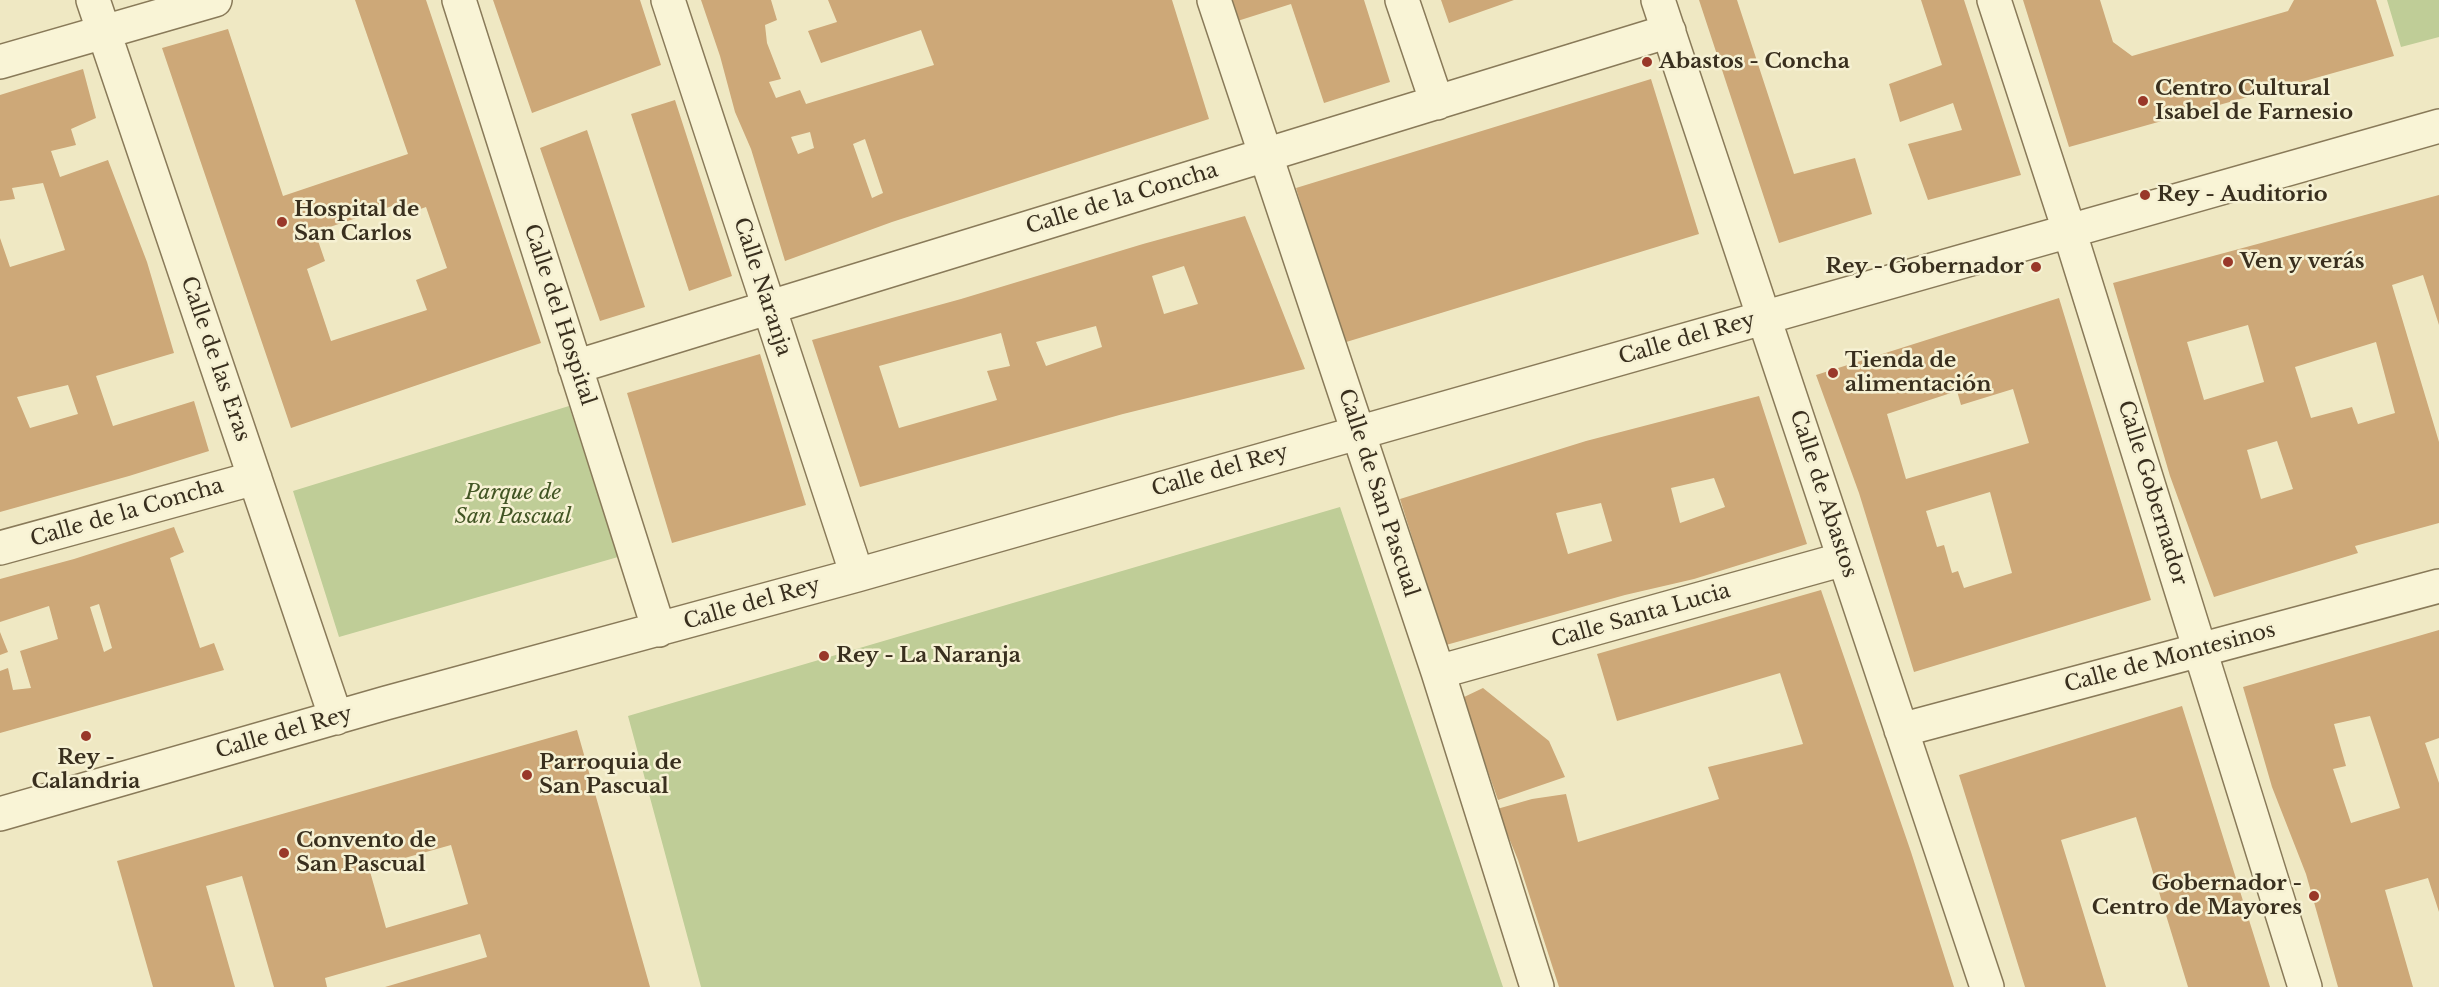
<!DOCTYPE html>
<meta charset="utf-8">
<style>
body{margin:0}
canvas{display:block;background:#efe8c3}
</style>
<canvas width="2439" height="987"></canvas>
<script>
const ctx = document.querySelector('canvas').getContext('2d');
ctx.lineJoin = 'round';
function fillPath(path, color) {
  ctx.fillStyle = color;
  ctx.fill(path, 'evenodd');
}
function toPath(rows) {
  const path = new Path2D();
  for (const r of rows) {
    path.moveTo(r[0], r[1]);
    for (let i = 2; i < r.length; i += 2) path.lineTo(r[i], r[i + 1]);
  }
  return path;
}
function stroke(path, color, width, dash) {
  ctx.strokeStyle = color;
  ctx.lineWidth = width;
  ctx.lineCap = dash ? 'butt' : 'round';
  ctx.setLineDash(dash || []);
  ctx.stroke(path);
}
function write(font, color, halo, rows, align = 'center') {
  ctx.font = font + ' "Libre Baskerville",serif';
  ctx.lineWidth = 5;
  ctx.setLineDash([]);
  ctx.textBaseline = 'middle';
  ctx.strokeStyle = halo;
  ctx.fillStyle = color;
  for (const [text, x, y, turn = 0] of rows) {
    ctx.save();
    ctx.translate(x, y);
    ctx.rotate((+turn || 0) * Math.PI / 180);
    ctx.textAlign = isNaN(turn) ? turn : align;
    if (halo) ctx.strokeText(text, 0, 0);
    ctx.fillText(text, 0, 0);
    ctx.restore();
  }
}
fillPath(toPath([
 [2387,0,2439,0,2439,37,2401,47],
 [569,406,618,557,339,637,293,491],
 [1340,507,1503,987,701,987,628,716]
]), '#bfcd97');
fillPath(toPath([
 [355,0,426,0,541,343,291,428,162,48,228,29,283,196,408,154],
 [404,202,409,213,426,207,447,268,416,280,427,310,331,341,307,269,325,261,315,232],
 [493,0,640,0,661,65,532,113],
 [701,0,771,0,777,20,765,25,767,43,781,79,769,82,776,98,800,90,806,104,934,65,921,30,821,63,808,31,837,22,828,0,1172,0,1209,119,892,222,785,261,751,149,735,112,720,56],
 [810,132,814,148,798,154,791,137],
 [865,139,883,193,872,198,853,144],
 [1220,0,1364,0,1390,82,1324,103,1291,4,1228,24],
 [1441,0,1514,0,1449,23],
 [1699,0,1737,0,1794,174,1855,158,1872,214,1779,243],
 [1921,0,1964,0,2021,175,1928,200,1908,144,1962,130,1953,103,1900,122,1889,84,1942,65],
 [2023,0,2100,0,2113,42,2132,56,2288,11,2294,0,2376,0,2394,56,2069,147],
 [83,69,96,118,71,129,76,145,51,151,60,177,108,160,147,262,174,353,96,376,113,426,194,401,209,451,129,476,0,512,0,238,10,267,65,250,43,183,12,188,15,199,0,201,0,95],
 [68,385,78,414,30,428,17,397],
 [1651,79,1699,234,1343,343,1296,188],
 [675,100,732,276,689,291,631,114],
 [587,130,645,307,600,321,540,148],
 [2439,195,2439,325,2423,275,2392,285,2439,442,2439,523,2355,546,2358,553,2214,597,2170,476,2113,283],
 [2248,325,2264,382,2204,400,2187,342],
 [2376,342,2395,413,2358,424,2352,407,2311,418,2295,367],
 [2277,441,2293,489,2261,499,2247,450],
 [1245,216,1305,369,1123,414,860,487,812,340,961,299,1143,244],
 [1184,266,1198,304,1164,314,1152,276],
 [1096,326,1102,347,1046,366,1036,342],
 [1001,333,1010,366,987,371,997,400,899,428,879,366],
 [2059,298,2151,600,1914,672,1859,493,1816,375],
 [2013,389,2029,443,1906,479,1887,414,1957,391,1961,405],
 [1990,492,2012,573,1964,588,1958,571,1952,573,1944,545,1937,547,1926,511],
 [760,354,806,505,672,543,627,393],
 [1759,396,1807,544,1694,579,1625,595,1446,645,1400,499,1586,441],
 [1714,478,1725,507,1680,523,1671,488],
 [1601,503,1612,541,1568,554,1556,513],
 [174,527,184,552,170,558,200,648,214,643,224,670,0,733,0,671,8,668,13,690,31,688,20,651,58,639,49,606,0,622,0,579,74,559],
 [99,604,112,648,104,652,90,607],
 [1821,590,1911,852,1954,987,1559,987,1518,860,1497,809,1532,799,1566,794,1578,842,1719,799,1708,767,1803,744,1780,673,1617,721,1597,654],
 [2439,630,2439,738,2425,743,2439,783,2439,912,2428,878,2385,890,2413,987,2338,987,2306,874,2272,787,2243,687],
 [2370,716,2400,808,2351,823,2333,769,2346,766,2334,724],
 [0,632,8,652,0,655],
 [1483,688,1549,741,1565,777,1498,800,1462,698],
 [2182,706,2270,987,2188,987,2136,817,2061,840,2106,987,2025,987,1959,775],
 [577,730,650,987,385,987,487,957,480,934,325,978,327,987,274,987,242,876,206,886,235,987,153,987,117,861],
 [451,845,468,904,386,928,369,868]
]), '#cda878');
const minor = toPath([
 [93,0,336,718],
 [459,0,659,630],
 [668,0,857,575],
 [1214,0,1438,672,1537,987],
 [1402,0,1437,103],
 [1658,0,1987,987],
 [1994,0,2069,230,2305,987],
 [0,62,215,0],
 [575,367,1669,31],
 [0,548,255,478],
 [1438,672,1844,559],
 [1901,730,2439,586],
 [0,814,386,703,857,575,2439,126]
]);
stroke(minor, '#897a59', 36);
stroke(minor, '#f9f4d6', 33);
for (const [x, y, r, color] of [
 [1647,62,6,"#993829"],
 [2143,101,6,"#993829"],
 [2145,195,6,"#993829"],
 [282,222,6,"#993829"],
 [2228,262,6,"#993829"],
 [2036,267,6,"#993829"],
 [1833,373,6,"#993829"],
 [824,656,6,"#993829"],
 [86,736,6,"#993829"],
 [527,775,6,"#993829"],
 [284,853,6,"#993829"],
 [2314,896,6,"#993829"]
]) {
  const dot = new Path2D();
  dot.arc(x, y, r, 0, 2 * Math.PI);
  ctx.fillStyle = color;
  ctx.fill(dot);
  stroke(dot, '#f6f1d3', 2);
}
write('bold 21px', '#392f1e', '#f6f1d3', [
 ["Abastos - Concha",1659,62],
 ["Centro Cultural",2155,89],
 ["Isabel de Farnesio",2155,113],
 ["Rey - Auditorio",2157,195],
 ["Hospital de",294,210],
 ["San Carlos",294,234],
 ["Ven y verás",2240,262],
 ["Rey - Gobernador",2024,267,"right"],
 ["Tienda de",1845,361],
 ["alimentación",1845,385],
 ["Rey - La Naranja",836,656],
 ["Rey -",86,758,"center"],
 ["Calandria",86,782,"center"],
 ["Parroquia de",539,763],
 ["San Pascual",539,787],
 ["Convento de",296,841],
 ["San Pascual",296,865],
 ["Gobernador -",2302,884,"right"],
 ["Centro de Mayores",2302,908,"right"]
], 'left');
write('21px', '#392f1e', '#f6f1d3', [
 ["Calle de la Concha",1122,199,-17],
 ["Calle Naranja",762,287,72],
 ["Calle del Hospital",559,315,72],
 ["Calle del Rey",1687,339,-16],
 ["Calle de las Eras",215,359,71],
 ["Calle del Rey",1220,471,-16],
 ["Calle de San Pascual",1378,493,72],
 ["Calle Gobernador",2152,493,73],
 ["Calle de Abastos",1823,494,72],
 ["Calle de la Concha",127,513,-16],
 ["Calle del Rey",752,604,-16],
 ["Calle Santa Lucia",1641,616,-16],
 ["Calle de Montesinos",2170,658,-15],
 ["Calle del Rey",284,733,-16]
]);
write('italic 21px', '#425524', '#f6f1d3', [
 ["Parque de",513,493],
 ["San Pascual",513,517]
]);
</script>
